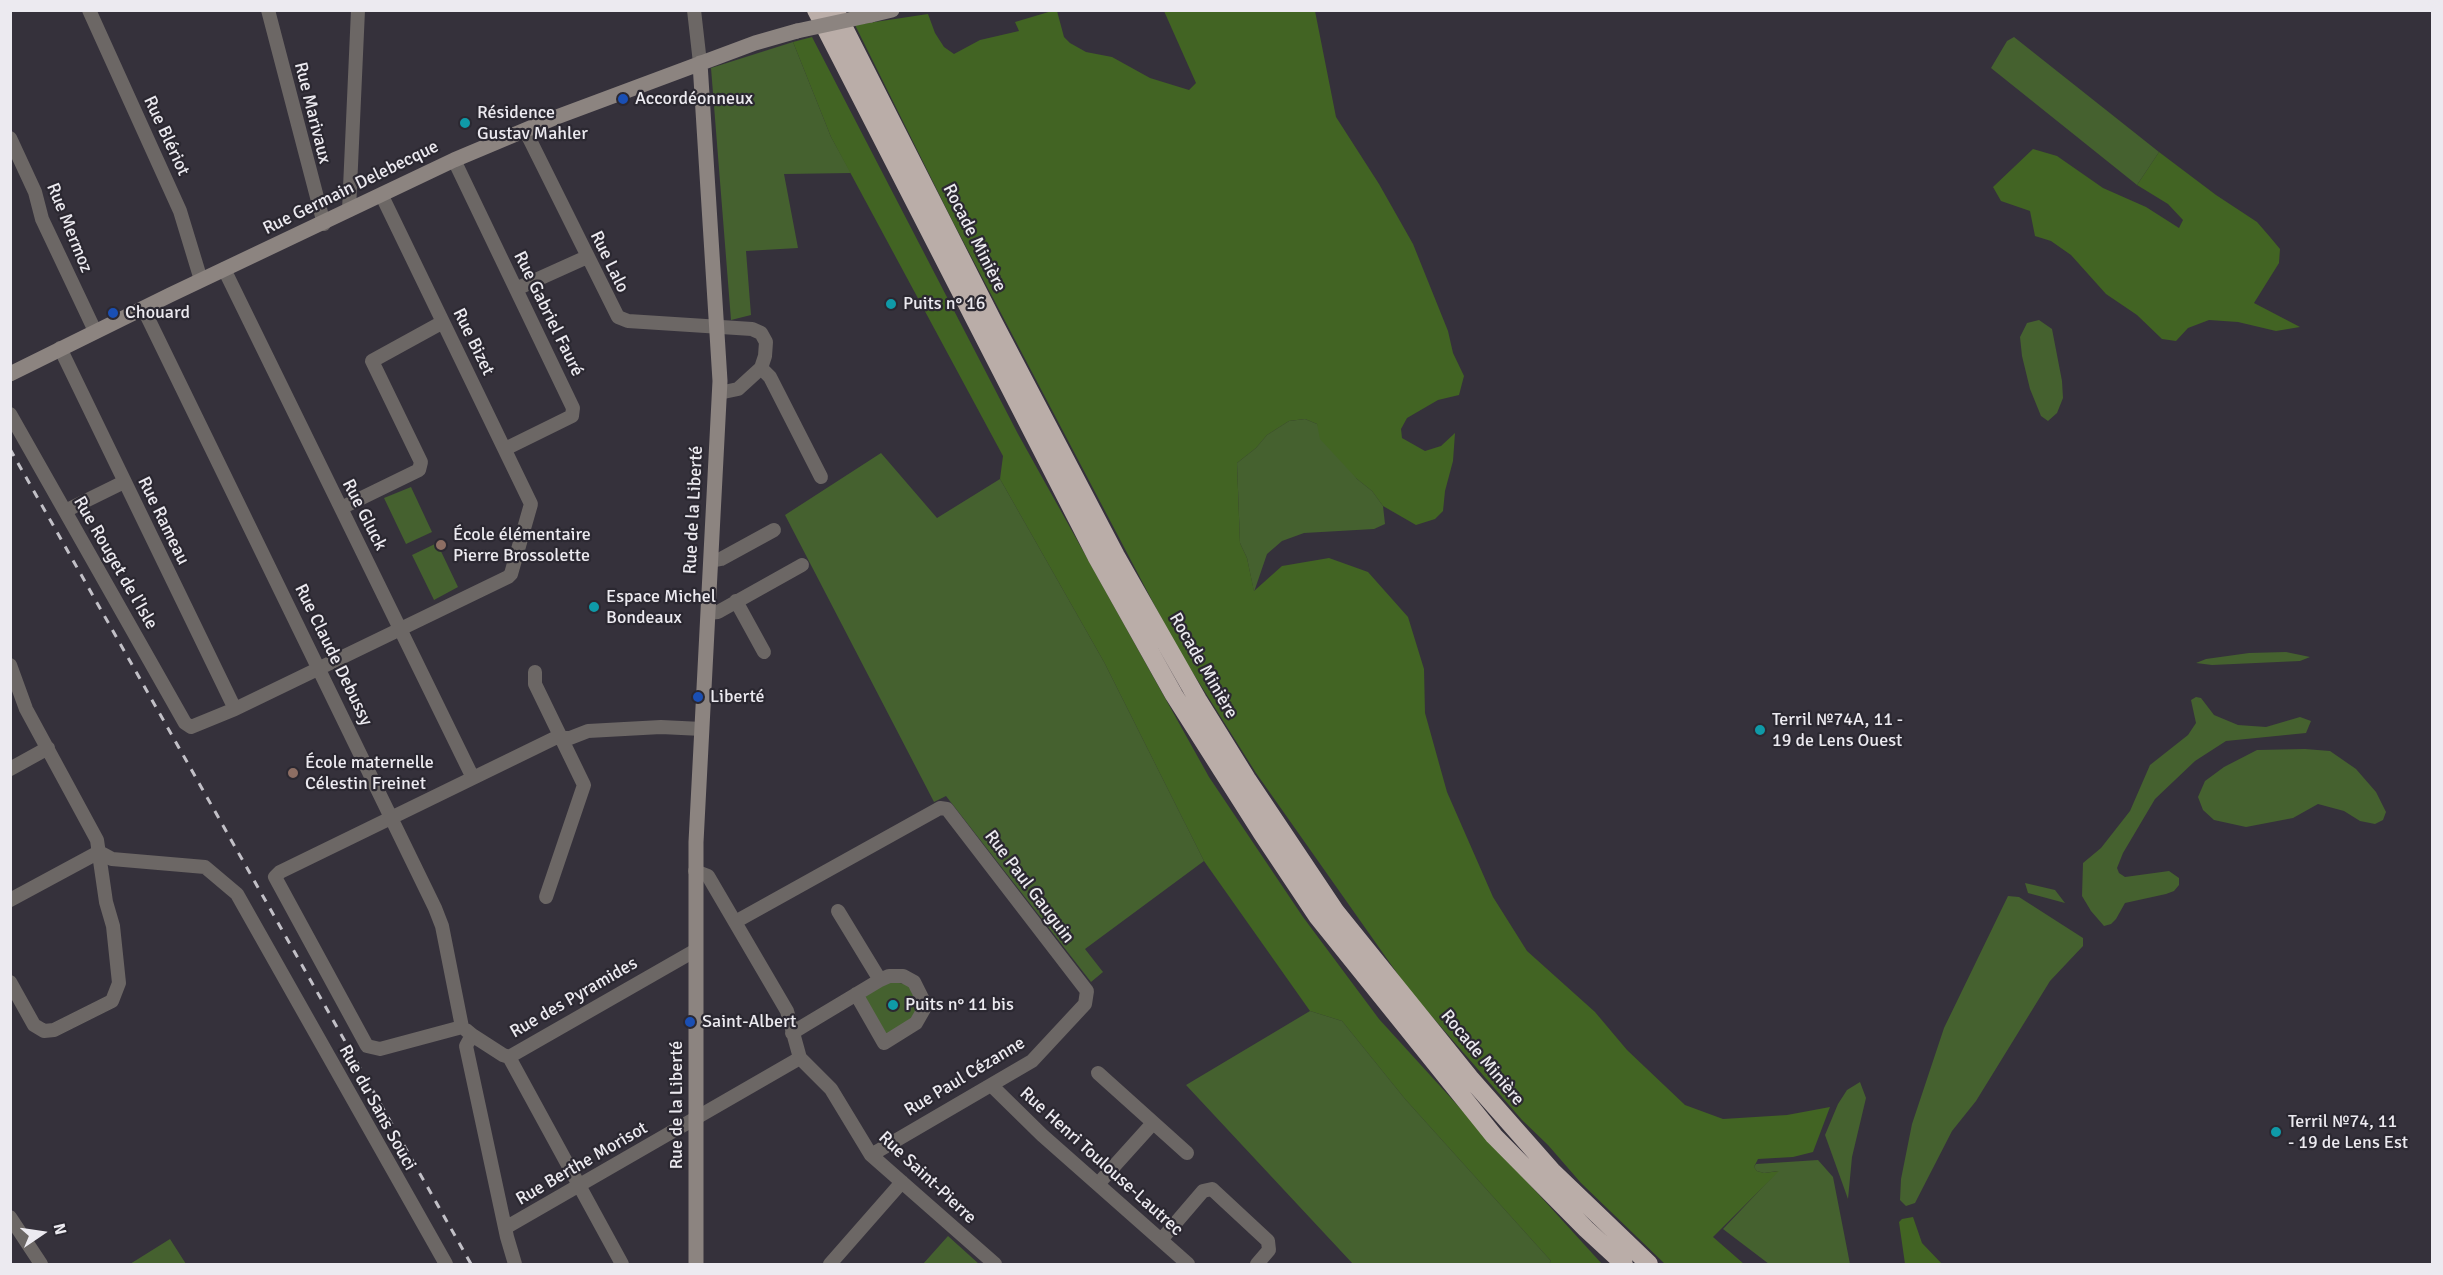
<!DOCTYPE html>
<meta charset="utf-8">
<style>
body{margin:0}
#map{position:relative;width:2443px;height:1275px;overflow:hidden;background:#35313b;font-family:Signika,sans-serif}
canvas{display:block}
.frame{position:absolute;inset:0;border:12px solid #eceaf0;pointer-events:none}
.north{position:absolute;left:12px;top:1203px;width:60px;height:60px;-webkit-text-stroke:4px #2b2831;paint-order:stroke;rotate:77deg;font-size:16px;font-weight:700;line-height:24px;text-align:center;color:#eceaf0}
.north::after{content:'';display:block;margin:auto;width:21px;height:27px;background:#eceaf0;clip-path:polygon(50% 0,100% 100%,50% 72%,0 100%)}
</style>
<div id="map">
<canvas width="2443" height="1275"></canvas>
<div class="frame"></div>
<div class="north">N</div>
</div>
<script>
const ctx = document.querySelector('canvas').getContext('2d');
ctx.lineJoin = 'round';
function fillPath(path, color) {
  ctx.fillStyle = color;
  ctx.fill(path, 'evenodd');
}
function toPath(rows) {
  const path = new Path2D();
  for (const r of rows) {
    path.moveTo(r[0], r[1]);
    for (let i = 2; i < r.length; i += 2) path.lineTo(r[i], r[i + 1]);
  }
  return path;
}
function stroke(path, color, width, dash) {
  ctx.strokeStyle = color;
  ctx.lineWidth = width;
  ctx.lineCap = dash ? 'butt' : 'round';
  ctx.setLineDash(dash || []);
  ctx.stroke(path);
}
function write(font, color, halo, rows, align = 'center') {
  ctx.font = font + ' Signika,sans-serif';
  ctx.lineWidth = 4.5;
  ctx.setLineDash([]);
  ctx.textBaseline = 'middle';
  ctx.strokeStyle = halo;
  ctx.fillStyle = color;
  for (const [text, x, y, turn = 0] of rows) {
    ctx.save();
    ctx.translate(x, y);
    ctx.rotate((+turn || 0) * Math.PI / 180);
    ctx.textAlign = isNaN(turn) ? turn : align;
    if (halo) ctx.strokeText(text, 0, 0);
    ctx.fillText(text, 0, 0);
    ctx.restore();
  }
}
fillPath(toPath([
 [2014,37,2159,152,2137,185,1991,68,2007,41],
 [793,42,831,137,851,173,784,174,798,248,746,251,751,315,731,320,711,68],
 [2039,320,2052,329,2062,381,2063,398,2057,413,2048,421,2041,416,2030,389,2022,356,2020,337,2027,323],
 [1305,419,1317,424,1357,479,1372,491,1383,506,1385,524,1374,529,1304,533,1282,541,1267,554,1254,592,1247,558,1240,543,1237,463,1256,448,1267,435,1289,421],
 [881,453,937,518,1000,479,1104,662,1204,861,1085,949,1103,972,1091,982,946,796,934,802,785,515],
 [411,487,432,532,406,544,384,498],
 [437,543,458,587,434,600,412,555],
 [2286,652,2310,657,2300,661,2212,665,2196,663,2206,659,2249,653],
 [2196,697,2201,698,2214,715,2238,725,2266,727,2300,717,2311,721,2306,733,2226,741,2195,761,2155,799,2123,853,2117,868,2119,873,2125,877,2169,871,2179,878,2179,885,2174,891,2166,894,2125,903,2116,919,2111,924,2104,926,2091,911,2082,896,2083,863,2101,848,2130,811,2150,765,2188,735,2196,723,2191,700],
 [2305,749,2330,751,2356,769,2376,792,2386,812,2383,820,2375,824,2360,821,2344,811,2318,804,2293,818,2246,827,2214,820,2203,810,2198,797,2205,781,2224,767,2257,750],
 [2025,883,2055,890,2065,903,2028,893],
 [2008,896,2019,897,2083,938,2083,946,2050,981,1976,1101,1952,1131,1915,1203,1906,1206,1900,1200,1901,1179,1912,1124,1944,1028],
 [889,981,910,985,919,1003,914,1018,888,1034,882,1031,863,996],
 [1310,1011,1342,1021,1405,1099,1551,1261,1549,1264,1353,1264,1186,1085],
 [1860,1082,1866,1098,1852,1157,1848,1199,1825,1135,1838,1104,1847,1090],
 [1818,1160,1833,1177,1850,1264,1769,1264,1723,1229,1778,1171,1764,1173,1757,1171,1754,1167,1756,1164],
 [948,1236,979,1264,923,1264],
 [170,1239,186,1264,130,1264]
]), '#45612f');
fillPath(toPath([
 [1052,11,1057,11,1064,37,1070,43,1086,52,1112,57,1150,78,1189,90,1196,83,1164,11,1315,11,1336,117,1379,184,1413,244,1448,331,1453,353,1464,376,1459,395,1438,400,1407,418,1401,429,1402,438,1425,451,1441,446,1455,433,1453,461,1445,491,1443,511,1435,519,1416,525,1383,506,1372,491,1357,479,1320,439,1317,424,1305,419,1289,421,1267,435,1256,448,1237,463,1240,543,1247,558,1254,591,1282,566,1329,558,1368,572,1408,617,1424,669,1425,713,1447,792,1493,897,1527,951,1595,1012,1627,1050,1685,1105,1723,1119,1787,1115,1830,1107,1813,1152,1793,1157,1758,1159,1754,1167,1757,1171,1764,1173,1779,1171,1713,1237,1744,1264,1665,1264,1581,1183,1548,1145,1522,1120,1409,990,1256,773,1176,646,952,220,855,25,928,14,935,33,944,47,954,54,980,40,1019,31,1015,22],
 [812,37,1018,434,1209,777,1303,917,1379,1019,1602,1264,1549,1264,1551,1261,1405,1099,1342,1021,1310,1011,1204,861,1104,662,1000,479,1003,456,831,137,793,42],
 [2033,149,2057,156,2103,188,2146,207,2179,228,2183,220,2168,204,2137,185,2159,152,2216,195,2257,222,2270,237,2280,249,2279,263,2254,303,2300,327,2276,331,2238,322,2209,320,2188,328,2176,341,2162,339,2137,315,2106,294,2071,255,2051,241,2035,236,2030,211,2001,201,1993,187],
 [1913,1217,1922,1243,1942,1264,1905,1264,1899,1222,1902,1219]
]), '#426423');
stroke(toPath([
 [89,10,180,211,201,280],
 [268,10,324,224],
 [694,10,700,63],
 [525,130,618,317,628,321,752,329,761,333,766,342,765,356,761,368,738,389,719,393],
 [10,138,35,192,42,219,95,331],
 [454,160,573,408,572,416,505,449],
 [349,210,358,10],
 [224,269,473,778],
 [516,289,587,257],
 [143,308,435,908,442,926,462,1027],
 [60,348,235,709],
 [761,368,770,377,821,477],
 [10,414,185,723,191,727,235,709,508,577,511,574,531,504,382,196],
 [341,508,419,470,421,462,372,361,443,322],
 [65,511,124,482],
 [711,561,721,559,774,530],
 [736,601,764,652],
 [708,613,718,612,802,565],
 [10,665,26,709,97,840,106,902,113,926,119,983,112,1001,54,1030,44,1031,34,1025,10,982],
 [535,672,535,684,584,785,546,897],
 [10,769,48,748],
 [99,852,112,859,205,867,237,894,446,1264],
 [695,871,708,876,787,1011,800,1058,831,1089,871,1155,995,1264],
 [10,900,99,852],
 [838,911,880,980],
 [735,922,940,808,947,809,1087,991,1085,1004,1032,1061,871,1155],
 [462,1027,380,1049,367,1046,275,877,280,872,555,738,570,738,588,731,661,727,702,729],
 [466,1030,472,1035,466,1046,507,1237,515,1264],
 [792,1033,805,1025,880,980,889,976,903,976,914,982,924,1002,924,1009,916,1023,884,1043,856,994],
 [472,1035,503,1055,509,1057,696,950],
 [509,1057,622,1264],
 [1098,1073,1187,1153],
 [991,1085,1042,1135,1188,1264],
 [1098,1184,1153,1123],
 [10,1217,41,1264],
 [505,1228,800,1058],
 [1161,1240,1203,1191,1212,1189,1268,1241,1269,1250,1257,1264],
 [830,1264,902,1182]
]), '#6c6765', 14);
stroke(toPath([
 [871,15,892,10],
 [10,374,170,295,454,160,554,118,755,43,797,31],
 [696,1264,696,842,720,381,700,63]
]), '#8c8480', 15);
stroke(toPath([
 [816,10,1096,556,1174,695,1261,832,1317,916,1494,1136,1586,1229,1624,1264],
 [835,10,994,323,1116,556,1198,700,1247,779,1336,912,1470,1078,1552,1171,1649,1264]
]), '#baada8', 18);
stroke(toPath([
 [10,449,471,1264]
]), '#c2c0c7', 3, [8, 8]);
stroke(toPath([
 [797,31,871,15]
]), '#8c8480', 15);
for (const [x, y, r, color] of [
 [623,99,6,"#1a4fb4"],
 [465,123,6,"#0f9aa8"],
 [891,304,6,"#0f9aa8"],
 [113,313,6,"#1a4fb4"],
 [441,545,6,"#8d6e63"],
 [594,607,6,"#0f9aa8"],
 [698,697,6,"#1a4fb4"],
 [1760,730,6,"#0f9aa8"],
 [293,773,6,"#8d6e63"],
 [893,1005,6,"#0f9aa8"],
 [690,1022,6,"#1a4fb4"],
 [2276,1132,6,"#0f9aa8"]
]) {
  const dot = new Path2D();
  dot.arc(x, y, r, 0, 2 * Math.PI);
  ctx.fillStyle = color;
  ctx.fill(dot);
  stroke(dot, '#2b2831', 2);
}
write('18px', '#eceaf0', '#2b2831', [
 ["Accordéonneux",635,99],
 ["Résidence",477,113],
 ["Gustav Mahler",477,134],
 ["Puits n° 16",903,304],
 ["Chouard",125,313],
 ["École élémentaire",453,535],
 ["Pierre Brossolette",453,556],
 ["Espace Michel",606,597],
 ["Bondeaux",606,618],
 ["Liberté",710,697],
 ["Terril №74A, 11 -",1772,720],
 ["19 de Lens Ouest",1772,741],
 ["École maternelle",305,763],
 ["Célestin Freinet",305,784],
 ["Puits n° 11 bis",905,1005],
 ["Saint-Albert",702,1022],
 ["Terril №74, 11",2288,1122],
 ["- 19 de Lens Est",2288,1143]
], 'left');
write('18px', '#eceaf0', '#2b2831', [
 ["Rue Marivaux",312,113,76],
 ["Rue Blériot",166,136,65],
 ["Rue Germain Delebecque",351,188,-26],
 ["Rue Mermoz",69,228,68],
 ["Rocade Minière",974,238,63],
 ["Rue Lalo",609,262,64],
 ["Rue Gabriel Fauré",548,314,64],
 ["Rue Bizet",473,342,64],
 ["Rue de la Liberté",694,510,-87],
 ["Rue Gluck",364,515,63],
 ["Rue Rameau",163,521,64],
 ["Rue Rouget de l'Isle",115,563,60],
 ["Rue Claude Debussy",333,655,64],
 ["Rocade Minière",1203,666,60],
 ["Rue Paul Gauguin",1029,887,53],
 ["Rue des Pyramides",574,998,-30],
 ["Rocade Minière",1482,1058,50],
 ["Rue Paul Cézanne",965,1077,-31],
 ["Rue de la Liberté",677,1105,-90],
 ["Rue du Sans Souci",377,1108,61],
 ["Rue Henri Toulouse-Lautrec",1101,1162,42],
 ["Rue Berthe Morisot",582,1164,-30],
 ["Rue Saint-Pierre",927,1178,43]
]);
</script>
